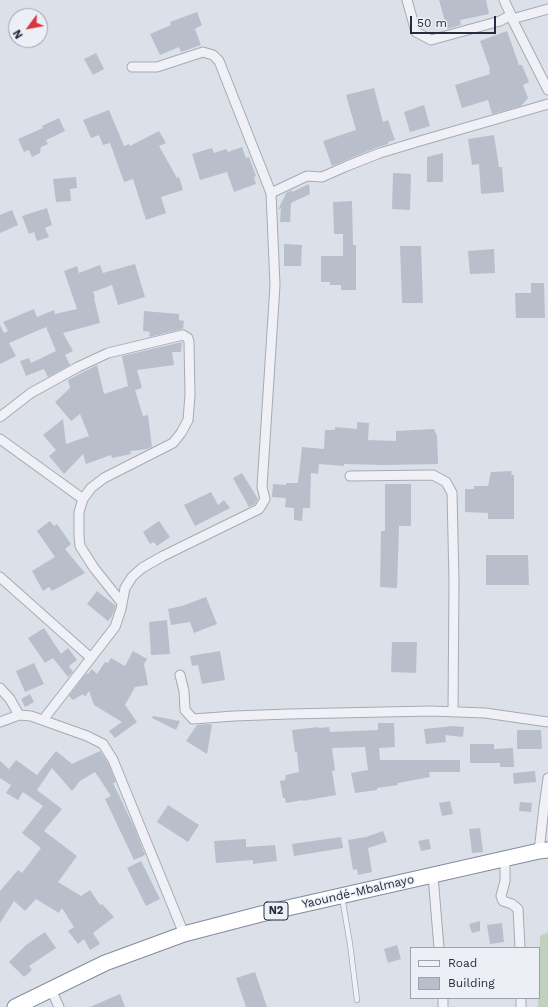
<!DOCTYPE html>
<meta charset="utf-8">
<style>
body{margin:0}
#map{position:relative;width:548px;height:1007px;overflow:hidden;background:#dce0e8;font-family:"Work Sans",sans-serif}
canvas{display:block}
.legend{position:absolute;left:410px;top:947px;width:130px;height:52px;box-sizing:border-box;background:#eceff5;border:1px solid #9ca1ac;margin:0;padding:5px 7px;list-style:none;font-size:12px;color:#252c3f}
.legend li{display:flex;align-items:center;gap:8px;height:20px}
.legend b{width:20px;border:1px solid #9ca1ac}
.north{position:absolute;left:8px;top:8px;width:40px;height:40px;box-sizing:border-box;background:#eceff5;border:1px solid #9ca1ac;border-radius:50%;rotate:238deg;font-size:11px;font-weight:700;line-height:16px;text-align:center;color:#252c3f}
.north::after{content:'';display:block;margin:auto;width:14px;height:18px;background:#d9353c;clip-path:polygon(50% 0,100% 100%,50% 72%,0 100%)}
.scale{position:absolute;left:410px;top:16px;width:86px;height:18px;box-sizing:border-box;border:2px solid #252c3f;border-top:0;padding-left:5px;font-size:12px;line-height:14px;white-space:nowrap;color:#252c3f;-webkit-text-stroke:3px #eceff5;paint-order:stroke}
</style>
<div id="map">
<canvas width="548" height="1007"></canvas>
<ul class="legend">
<li><b style="height:5px;background:#eff1f6"></b>Road</li>
<li><b style="height:11px;background:#b9becb"></b>Building</li>
</ul>
<div class="north">N</div>
<div class="scale">50 m</div>
</div>
<script>
const ctx = document.querySelector('canvas').getContext('2d');
ctx.lineJoin = 'round';
function fillPath(path, color) {
  ctx.fillStyle = color;
  ctx.fill(path, 'evenodd');
}
function toPath(rows) {
  const path = new Path2D();
  for (const r of rows) {
    path.moveTo(r[0], r[1]);
    for (let i = 2; i < r.length; i += 2) path.lineTo(r[i], r[i + 1]);
  }
  return path;
}
function stroke(path, color, width, dash) {
  ctx.strokeStyle = color;
  ctx.lineWidth = width;
  ctx.lineCap = dash ? 'butt' : 'round';
  ctx.setLineDash(dash || []);
  ctx.stroke(path);
}
function write(font, color, halo, rows, align = 'center') {
  ctx.font = font + ' "Work Sans",sans-serif';
  ctx.lineWidth = 3;
  ctx.setLineDash([]);
  ctx.textBaseline = 'middle';
  ctx.strokeStyle = halo;
  ctx.fillStyle = color;
  for (const [text, x, y, turn = 0] of rows) {
    ctx.save();
    ctx.translate(x, y);
    ctx.rotate((+turn || 0) * Math.PI / 180);
    ctx.textAlign = isNaN(turn) ? turn : align;
    if (halo) ctx.strokeText(text, 0, 0);
    ctx.fillText(text, 0, 0);
    ctx.restore();
  }
}
fillPath(toPath([
 [548,932,548,1007,538,1007,540,936]
]), '#c0d2bd');
fillPath(toPath([
 [439,0,486,0,489,14,460,20,461,25,447,29],
 [197,12,202,25,195,29,201,45,181,52,179,47,160,55,150,34,171,25,170,22],
 [507,31,519,65,522,65,529,82,523,85,528,98,521,106,492,114,488,100,462,108,455,85,490,74,489,70,490,69,480,41],
 [96,53,104,69,93,75,84,59],
 [374,88,383,122,388,120,395,140,388,142,388,144,378,147,332,166,323,141,356,130,346,95],
 [424,105,430,126,410,132,404,112],
 [109,110,124,146,129,144,130,146,159,131,166,143,159,146,177,178,179,177,183,190,161,197,166,213,146,220,133,179,124,182,110,143,103,145,99,135,91,138,83,120],
 [59,118,65,131,46,140,48,144,41,147,40,153,32,157,29,150,24,152,18,139,43,128,42,126],
 [494,135,499,167,502,167,504,192,481,194,479,164,472,165,468,139],
 [242,147,246,158,249,157,256,176,254,177,256,184,234,192,227,172,200,180,192,154,212,148,214,153,226,149,228,152],
 [443,153,443,182,427,182,427,157],
 [393,173,411,174,410,210,392,209],
 [76,177,77,188,70,189,71,201,56,202,53,179],
 [309,184,310,194,291,203,290,222,280,222,281,208,278,210,286,193,292,190,292,192],
 [352,201,353,245,356,245,356,290,341,290,341,285,330,285,330,282,321,282,321,256,343,256,343,234,334,234,333,202],
 [47,208,52,225,45,228,49,237,37,241,34,232,29,234,22,216],
 [12,210,18,225,0,233,0,215],
 [284,244,302,245,301,266,284,266],
 [400,246,421,246,423,303,402,303],
 [494,249,495,273,470,274,468,251],
 [135,264,145,297,118,305,112,285,93,292,95,298,94,298,100,323,63,333,73,351,65,355,70,365,48,377,44,369,26,376,20,361,29,358,31,363,56,351,46,327,9,343,16,356,0,364,0,325,4,333,8,331,3,322,34,309,37,317,54,310,55,314,77,309,64,271,77,266,79,273,100,265,103,273],
 [531,283,544,283,545,318,516,318,515,293,531,293],
 [144,311,179,314,179,320,184,321,183,329,149,337,150,332,143,331],
 [182,342,181,352,172,352,174,365,137,370,142,388,135,390,143,416,148,415,152,447,147,449,130,451,131,454,112,458,111,455,86,464,83,454,64,474,49,456,56,450,43,435,63,419,66,444,89,436,80,414,71,421,55,402,70,388,68,380,97,365,104,394,128,386,122,356],
 [357,422,369,423,368,440,396,441,396,431,434,429,437,436,438,464,384,465,344,464,344,466,319,464,318,474,311,473,310,508,303,508,302,521,294,520,294,508,285,507,286,498,272,497,273,484,286,485,286,483,298,483,302,447,324,449,325,430,335,430,335,427,357,429],
 [512,471,511,475,514,475,514,519,488,519,488,513,465,512,465,489,474,489,474,486,488,486,491,472],
 [242,473,258,499,255,504,249,507,233,478],
 [385,484,411,484,411,526,399,526,397,588,380,587,381,531,385,531],
 [211,492,218,505,224,500,230,508,195,526,184,505],
 [50,521,54,526,57,524,71,544,65,549,85,573,52,591,49,587,43,591,32,571,55,557,37,531],
 [159,521,170,537,157,546,154,542,150,544,143,532],
 [486,555,528,555,529,585,486,585],
 [97,591,116,606,112,616,108,621,87,604],
 [206,597,217,624,194,633,190,622,171,625,168,609,182,606],
 [167,620,170,654,151,655,149,622],
 [44,628,61,654,68,648,77,660,69,666,73,672,68,677,53,658,45,663,28,638],
 [392,642,417,642,416,673,391,672],
 [133,651,147,659,144,664,148,685,135,687,125,705,137,722,115,738,109,731,122,722,94,705,89,691,85,697,83,694,73,700,69,696,84,676,87,673,88,674,92,669,97,674,105,662,108,663,111,658,125,666],
 [220,651,225,680,202,684,198,665,192,666,190,656],
 [34,663,44,684,25,692,16,671],
 [30,694,34,702,25,707,21,699],
 [153,716,180,721,176,730,152,718],
 [378,723,394,723,395,747,379,748,380,760,460,760,460,772,429,772,430,777,398,783,398,785,377,788,377,790,355,793,351,773,368,770,365,747,332,748,335,770,332,771,336,795,303,801,303,800,286,803,285,798,283,798,280,781,285,780,286,775,299,772,297,752,295,752,292,730,319,727,319,728,329,727,330,732,378,730],
 [208,724,212,725,207,754,186,741,197,725],
 [453,726,464,727,463,737,445,735,446,742,426,744,424,729],
 [517,730,541,730,542,749,517,749],
 [470,744,494,744,494,749,513,748,514,767,500,767,500,763,470,763],
 [56,751,72,764,100,751,108,763,116,782,113,783,135,829,145,855,134,860,105,799,111,796,95,772,80,781,72,791,52,768,37,790,62,809,44,831,77,856,58,882,81,896,90,890,100,905,102,904,114,917,93,933,100,944,90,950,84,939,78,944,68,931,74,927,62,908,59,913,36,899,25,911,14,901,0,923,0,891,18,870,22,873,41,848,22,833,43,806,23,792,18,800,6,793,11,785,0,778,0,761,9,769,16,760,37,775],
 [535,771,536,782,514,784,513,773],
 [450,801,453,814,442,816,439,803],
 [520,802,532,803,531,812,519,811],
 [168,805,199,825,188,842,157,822],
 [480,828,483,852,472,853,469,829],
 [383,831,387,842,368,848,372,872,358,875,357,869,353,870,348,840,366,837],
 [341,837,343,848,294,856,292,844],
 [246,839,246,847,275,845,277,861,253,864,253,860,216,863,214,841],
 [429,839,431,849,421,851,418,841],
 [141,861,160,899,146,906,127,868],
 [480,921,480,931,472,933,469,924],
 [502,923,504,942,490,944,487,925],
 [45,932,56,948,29,966,32,970,24,977,9,962,26,945],
 [397,945,401,959,388,963,384,949],
 [255,972,267,1007,246,1007,236,978],
 [120,994,125,1007,90,1007]
]), '#b9becb');
const service = toPath([
 [342,897,350,944,357,1000]
]);
const minor = toPath([
 [407,0,416,32,431,40,500,21,511,15,512,19,548,90],
 [504,0,511,15],
 [512,19,548,9],
 [132,67,157,67,203,52,213,55,219,61,271,193,307,176,322,177,347,166,380,153,420,141,548,104],
 [0,417,31,393,78,367,108,353,183,335,188,338,189,342,190,395,188,420,181,433,173,443,104,478,91,488,83,499,79,512,79,536,80,546,94,568,122,603],
 [0,439,83,499],
 [350,476,433,475,446,482,452,493,454,581,453,712],
 [0,577,91,658],
 [180,675,184,691,185,710,193,719,234,716,289,714,431,711,485,713,548,722],
 [0,688,10,699,19,715],
 [43,720,115,627,121,609,125,588,132,577,142,568,163,556,259,509,265,499,262,487,275,285,271,193],
 [0,722,19,715,31,716,87,736,103,744,113,760,184,934],
 [539,851,544,807,548,778],
 [505,859,505,881,501,896,503,901,512,904,518,909,520,948],
 [433,876,439,948],
 [51,989,59,1007],
 [521,998,521,1007],
 [443,1007,443,998]
]);
const trunk = toPath([
 [15,1007,105,963,184,934,261,914,539,851,548,850]
]);
stroke(service, '#a5aab5', 6);
stroke(minor, '#a5aab5', 11);
stroke(trunk, '#838ba0', 17);
stroke(service, '#eff1f6', 4.5);
stroke(minor, '#eff1f6', 9);
stroke(trunk, '#fff', 15);
for (const [x, y, w] of [
 [276,911,24]
]) {
  const box = new Path2D();
  box.roundRect(x - w / 2, y - 9, w, 18, 3);
  ctx.fillStyle = '#eceff5';
  ctx.fill(box);
  stroke(box, '#252c3f', 1);
}
write('bold 11px', '#252c3f', null, [
 ["N2",276,911]
]);
write('12px', '#252c3f', '#eceff5', [
 ["Yaoundé-Mbalmayo",358,892,-13]
]);
</script>
